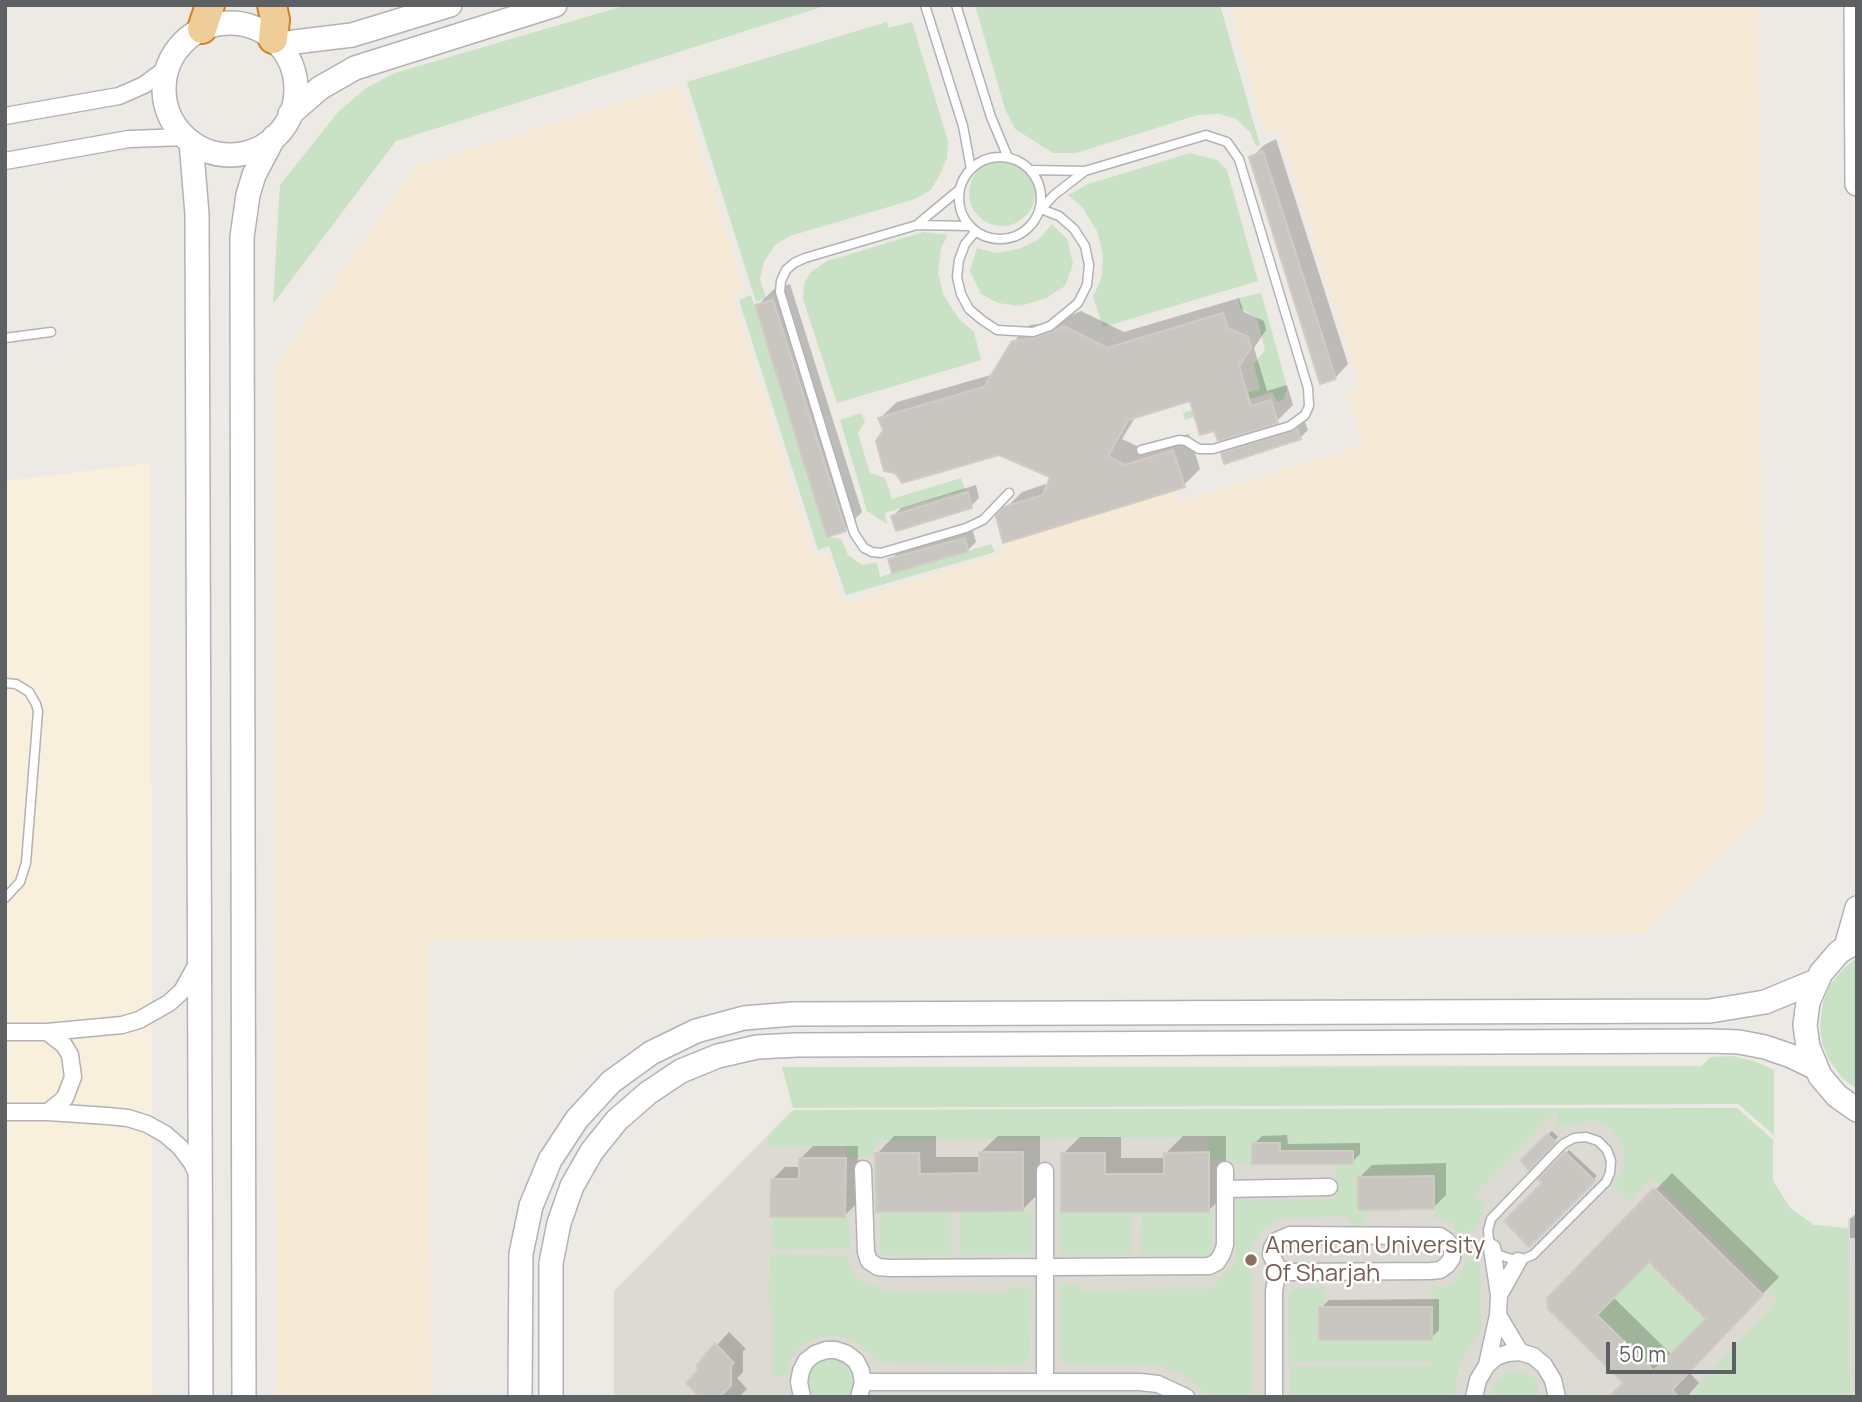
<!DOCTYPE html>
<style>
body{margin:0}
#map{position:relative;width:1862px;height:1402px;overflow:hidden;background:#edeae5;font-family:Manrope,sans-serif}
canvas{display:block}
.frame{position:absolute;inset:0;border:7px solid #5d6163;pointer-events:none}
.scale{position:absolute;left:1606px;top:1342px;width:130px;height:32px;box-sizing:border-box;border:4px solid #5d6163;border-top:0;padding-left:9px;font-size:21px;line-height:24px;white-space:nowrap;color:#5d6163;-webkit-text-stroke:5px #fff;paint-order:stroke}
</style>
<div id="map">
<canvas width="1862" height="1402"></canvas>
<div class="frame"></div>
<div class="scale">50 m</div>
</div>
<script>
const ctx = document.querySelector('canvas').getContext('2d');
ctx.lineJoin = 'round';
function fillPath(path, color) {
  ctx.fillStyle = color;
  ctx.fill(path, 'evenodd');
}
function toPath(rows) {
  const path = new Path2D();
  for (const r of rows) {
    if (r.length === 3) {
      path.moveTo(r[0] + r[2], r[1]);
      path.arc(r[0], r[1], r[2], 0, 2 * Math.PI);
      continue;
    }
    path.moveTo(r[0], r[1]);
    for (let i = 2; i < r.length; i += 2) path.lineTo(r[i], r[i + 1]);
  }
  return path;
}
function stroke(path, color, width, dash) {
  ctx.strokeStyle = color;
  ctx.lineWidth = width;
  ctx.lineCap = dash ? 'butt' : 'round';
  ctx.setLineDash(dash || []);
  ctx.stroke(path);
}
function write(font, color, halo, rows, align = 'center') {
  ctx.font = font + ' Manrope,sans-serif';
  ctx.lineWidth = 5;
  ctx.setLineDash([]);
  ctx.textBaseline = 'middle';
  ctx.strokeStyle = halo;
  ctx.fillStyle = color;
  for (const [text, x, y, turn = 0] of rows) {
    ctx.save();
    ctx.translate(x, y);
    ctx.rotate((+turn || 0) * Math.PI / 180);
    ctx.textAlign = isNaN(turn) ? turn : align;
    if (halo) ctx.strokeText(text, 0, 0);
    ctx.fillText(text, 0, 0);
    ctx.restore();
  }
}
fillPath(toPath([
 [151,463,152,1397,5,1397,5,481]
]), '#f9efdd');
fillPath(toPath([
 [1737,1108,1773,1140,1773,1181,1790,1208,1814,1225,1848,1228,1848,1218,1857,1218,1857,1397,614,1397,614,1291,793,1110]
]), '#dddad3');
fillPath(toPath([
 [627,5,828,5,396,141,273,304,280,185,338,112,366,88,395,73],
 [975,5,1220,5,1260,145,1256,146,1250,132,1236,119,1220,114,1198,115,1076,153,1053,153,1015,129,1005,109],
 [887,22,888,28,912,22,948,141,947,158,939,176,931,190,915,199,790,236,775,245,764,262,760,279,766,298,756,302,687,82],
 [1190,153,1217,160,1227,170,1258,281,1103,327,1093,297,1102,276,1103,254,1097,231,1083,208,1068,195,1088,184],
 [1002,193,33],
 [1052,224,1067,239,1073,264,1065,286,1046,298,1020,306,998,303,981,294,970,271,977,248,996,253,1019,249,1039,239],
 [924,232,948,235,941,248,938,272,943,294,958,318,974,332,981,360,837,403,803,299,804,283,811,272,827,261],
 [1261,293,1285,379,1287,390,1283,400,1277,402,1272,392,1185,420,1183,413,1260,389,1254,364,1265,350,1257,318,1240,308,1238,298],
 [751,295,827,537,841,539,848,555,862,565,877,562,880,577,991,544,995,552,846,595,829,546,818,550,739,300],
 [861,413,865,422,858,433,870,473,885,478,892,499,961,478,965,490,885,513,887,524,867,511,840,420],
 [1857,958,1857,1089,1842,1078,1829,1060,1822,1043,1820,1026,1823,1002,1830,985,1844,968],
 [1732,1056,1754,1061,1774,1070,1774,1135,1738,1104,793,1108,782,1067,1702,1066,1710,1057],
 [1737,1108,1773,1140,1773,1181,1790,1208,1814,1225,1848,1229,1850,1397,1696,1397,1697,1387,1777,1301,1652,1178,1629,1201,1612,1184,1622,1174,1624,1166,1624,1149,1616,1134,1610,1127,1593,1120,1557,1127,1558,1109,1474,1195,1486,1206,1475,1230,1458,1233,1451,1222,1446,1219,1434,1218,1433,1176,1358,1177,1358,1210,1366,1210,1365,1226,1354,1226,1347,1217,1279,1218,1261,1231,1251,1248,1252,1397,1210,1397,1184,1375,1158,1365,1066,1364,1060,1353,1060,1285,1078,1284,1079,1290,1212,1289,1236,1261,1236,1200,1335,1199,1336,1151,1280,1151,1279,1143,1253,1143,1252,1164,1236,1164,1235,1159,1209,1159,1208,1137,876,1140,875,1156,846,1158,846,1146,770,1146,767,1137,793,1110],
 [1033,1211,1033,1254,960,1255,960,1212],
 [880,1212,951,1212,951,1255,880,1255],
 [1060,1212,1131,1212,1131,1255,1060,1255],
 [1142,1212,1213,1212,1212,1255,1141,1255],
 [773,1217,850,1217,850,1249,772,1249],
 [770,1254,848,1256,850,1267,856,1278,863,1282,880,1287,883,1292,1008,1293,1009,1287,1031,1287,1030,1357,1025,1363,1017,1366,881,1362,858,1343,840,1336,829,1336,820,1337,803,1344,787,1362,787,1377,773,1377,772,1306,769,1305],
 [1480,1259,1481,1331,1465,1354,1459,1367,1454,1397,1290,1397,1290,1367,1432,1366,1431,1362,1291,1363,1289,1361,1288,1295,1295,1288,1325,1287,1326,1307,1319,1308,1319,1340,1432,1339,1433,1287,1446,1287,1452,1283,1461,1273,1465,1261],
 [1649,1262,1706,1319,1643,1381,1588,1323],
 [826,1357,841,1359,852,1369,856,1384,850,1397,811,1397,809,1394,806,1379,808,1372,812,1365],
 [1509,1372,1523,1372,1533,1378,1538,1386,1539,1397,1492,1397,1495,1383]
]), '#c9e1c4');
fillPath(toPath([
 [1230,5,1758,5,1764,813,1643,934,428,940,431,1397,277,1397,275,368,415,167,680,84,744,291,732,296,814,555,828,554,843,603,1002,554,1001,541,1174,487,1180,502,1364,445,1347,392,1360,387,1280,130,1265,132]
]), '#f6ead7');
fillPath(toPath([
 [1276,139,1348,364,1336,377,1321,382,1251,158,1264,145],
 [790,284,862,512,845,529,757,306,774,289],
 [1239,298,1244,312,1264,321,1266,330,1254,348,1267,391,1287,385,1293,405,1277,421,1216,429,1191,399,1136,416,1122,439,1143,449,1189,434,1200,469,1184,485,998,516,1022,492,1049,483,1052,476,999,453,885,430,880,418,897,402,994,374,1013,342,1030,325,1053,323,1081,311,1124,332],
 [1305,422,1308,430,1300,438,1223,454,1232,446],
 [976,485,979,498,971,506,893,516,901,508],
 [973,531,976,542,968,550,890,560,898,552],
 [1552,1131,1558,1137,1529,1167,1522,1161],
 [1287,1135,1288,1144,1360,1143,1360,1154,1352,1162,1254,1163,1254,1144,1262,1136],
 [894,1136,936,1136,936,1157,980,1157,980,1153,998,1136,1040,1136,1040,1192,1022,1210,877,1210,877,1154],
 [1183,1136,1226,1136,1226,1193,1209,1210,1063,1210,1063,1154,1080,1137,1121,1137,1121,1158,1166,1158,1166,1153],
 [813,1146,858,1146,857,1203,845,1215,773,1179,785,1167,800,1167,800,1159],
 [1569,1150,1597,1176,1529,1245,1545,1183,1541,1179],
 [1446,1163,1446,1195,1433,1208,1360,1177,1372,1165],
 [1672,1173,1779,1277,1688,1371,1699,1383,1689,1394,1692,1397,1611,1397,1625,1382,1549,1299],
 [1649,1259,1709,1319,1672,1355,1612,1296],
 [1857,1212,1857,1238,1850,1238,1850,1219],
 [1439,1299,1439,1330,1431,1338,1321,1308,1329,1300],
 [729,1332,746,1349,743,1351,743,1372,737,1378,747,1389,739,1397,702,1397,701,1369,698,1366]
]), '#0003');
const building = toPath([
 [1263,151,1336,379,1320,384,1249,157,1263,151],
 [773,300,846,531,827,537,755,305,773,300],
 [1223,313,1228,328,1248,337,1251,348,1239,366,1251,406,1271,400,1278,423,1218,441,1214,431,1200,435,1190,401,1128,420,1108,456,1125,465,1173,450,1185,487,1003,543,996,516,1004,507,1043,495,1050,477,999,455,902,483,895,473,884,471,876,441,883,430,878,418,984,387,1012,341,1035,338,1064,326,1107,348,1223,313],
 [1297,429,1301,439,1224,464,1221,453,1297,429],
 [968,492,972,508,896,531,891,516,968,492],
 [965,538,968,551,892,573,888,559,965,538],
 [1547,1134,1556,1142,1529,1170,1520,1161,1547,1134],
 [1252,1143,1280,1143,1280,1151,1353,1151,1353,1164,1252,1164,1252,1143],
 [979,1152,1023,1152,1023,1211,876,1212,875,1153,919,1153,920,1174,979,1173,979,1152],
 [1209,1152,1209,1212,1061,1212,1061,1153,1105,1153,1105,1174,1164,1174,1164,1153,1209,1152],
 [1565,1152,1595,1181,1529,1247,1504,1221,1542,1183,1538,1179,1565,1152],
 [799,1158,846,1158,845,1217,770,1217,771,1179,799,1179,799,1158],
 [1434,1176,1434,1209,1358,1210,1358,1177,1434,1176],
 [1654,1188,1763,1295,1672,1390,1679,1397,1608,1397,1623,1383,1548,1309,1547,1298,1654,1188],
 [1649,1262,1706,1319,1654,1371,1597,1315,1649,1262],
 [1319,1307,1432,1307,1432,1340,1319,1340,1319,1307],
 [715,1343,734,1363,731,1366,731,1386,719,1397,700,1397,686,1383,699,1369,696,1366,715,1343]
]);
fillPath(building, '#c9c5c1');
stroke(building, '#d1cbc4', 2);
const lane = toPath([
 [925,5,963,126,971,169],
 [956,5,991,117,1007,155],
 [1000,198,41],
 [1032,170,1085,171,1206,135,1227,142,1239,159,1308,388,1309,406,1305,415,1290,426,1213,449,1199,449,1186,441,1179,440,1141,450],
 [919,223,960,189],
 [970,226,917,225,805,258,794,263,786,270,781,281,780,292,854,533,864,548,872,552,881,553,966,528,983,520,1009,493],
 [976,231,965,244,959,260,957,277,961,294,969,309,982,320,997,330,1033,332,1050,326,1078,303,1087,285,1089,265,1085,246,1074,229,1059,216,1041,209,1054,195,1085,171],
 [5,338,51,332],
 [5,683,16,684,29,692,36,704,38,711,26,863,20,882,5,898],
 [1586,1137,1598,1141,1607,1150,1611,1161,1610,1173,1606,1182,1533,1255,1518,1261,1499,1255,1489,1240,1488,1230,1491,1219,1563,1144,1574,1138,1586,1137]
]);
const street = toPath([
 [5,116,119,96,144,85,167,68],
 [5,161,129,139,185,137],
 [5,1032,47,1032,122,1025,139,1020,169,1003,182,991,198,962],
 [47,1032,64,1045,70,1055,73,1077,65,1098,48,1112],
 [5,1112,48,1112,108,1116,128,1118,147,1124,165,1134,180,1147,192,1163,198,1176],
 [863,1169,866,1252,869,1261,878,1267,889,1268,1209,1266,1217,1262,1222,1254,1225,1245,1225,1170],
 [1225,1189,1329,1187],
 [1290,1235,1440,1236,1447,1241,1452,1249,1452,1258,1447,1265,1440,1270,1431,1271,1289,1272,1278,1268,1271,1255,1272,1248,1276,1241,1290,1235],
 [1499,1295,1518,1261],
 [1498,1315,1520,1352],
 [1487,1365,1498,1315,1499,1295,1492,1248],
 [863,1382,1140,1382,1158,1384,1186,1397],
 [1045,1382,1045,1171],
 [802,1397,799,1382,801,1371,806,1361,815,1354,826,1350,836,1350,847,1354,856,1361,861,1371,863,1382,859,1397],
 [1274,1397,1274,1291,1278,1268],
 [1474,1397,1478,1380,1487,1365,1496,1357,1508,1353,1520,1352,1533,1356,1544,1365,1553,1380,1557,1397]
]);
const secondary = toPath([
 [1856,5,1857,184],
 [230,89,66],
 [278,44,352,35,450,5],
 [290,114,320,88,355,68,555,5],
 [191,142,197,214,201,1397],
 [1857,941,1839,952,1821,973,1808,1002,1805,1025,1808,1047,1820,1076,1837,1096,1857,1110],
 [1846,947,1857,908],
 [244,1397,242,237,248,195,254,175,274,137],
 [520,1397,521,1254,531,1206,550,1160,577,1119,611,1082,651,1053,696,1031,744,1018,793,1014,1710,1011,1765,1002,1816,981],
 [551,1397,551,1263,559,1223,572,1186,592,1151,617,1120,648,1093,681,1071,718,1056,757,1047,797,1045,1711,1041,1739,1042,1765,1047,1791,1056,1816,1068]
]);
const highway = toPath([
 [272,5,275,20,273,39],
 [202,29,210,5]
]);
stroke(lane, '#b0b3b5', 11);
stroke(street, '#b0b3b5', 19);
stroke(secondary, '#afb3b6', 26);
stroke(highway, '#d5811d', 32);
stroke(lane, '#fff', 8);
stroke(street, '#fff', 16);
stroke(secondary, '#fff', 23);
stroke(highway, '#efcd99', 28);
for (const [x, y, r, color] of [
 [1251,1260,7,"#8d6e63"]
]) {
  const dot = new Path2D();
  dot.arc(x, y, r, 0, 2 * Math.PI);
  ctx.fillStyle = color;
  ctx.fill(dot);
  stroke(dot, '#fff', 2.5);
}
write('24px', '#785e54', '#fff', [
 ["American University",1265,1246],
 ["Of Sharjah",1265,1274]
], 'left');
</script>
